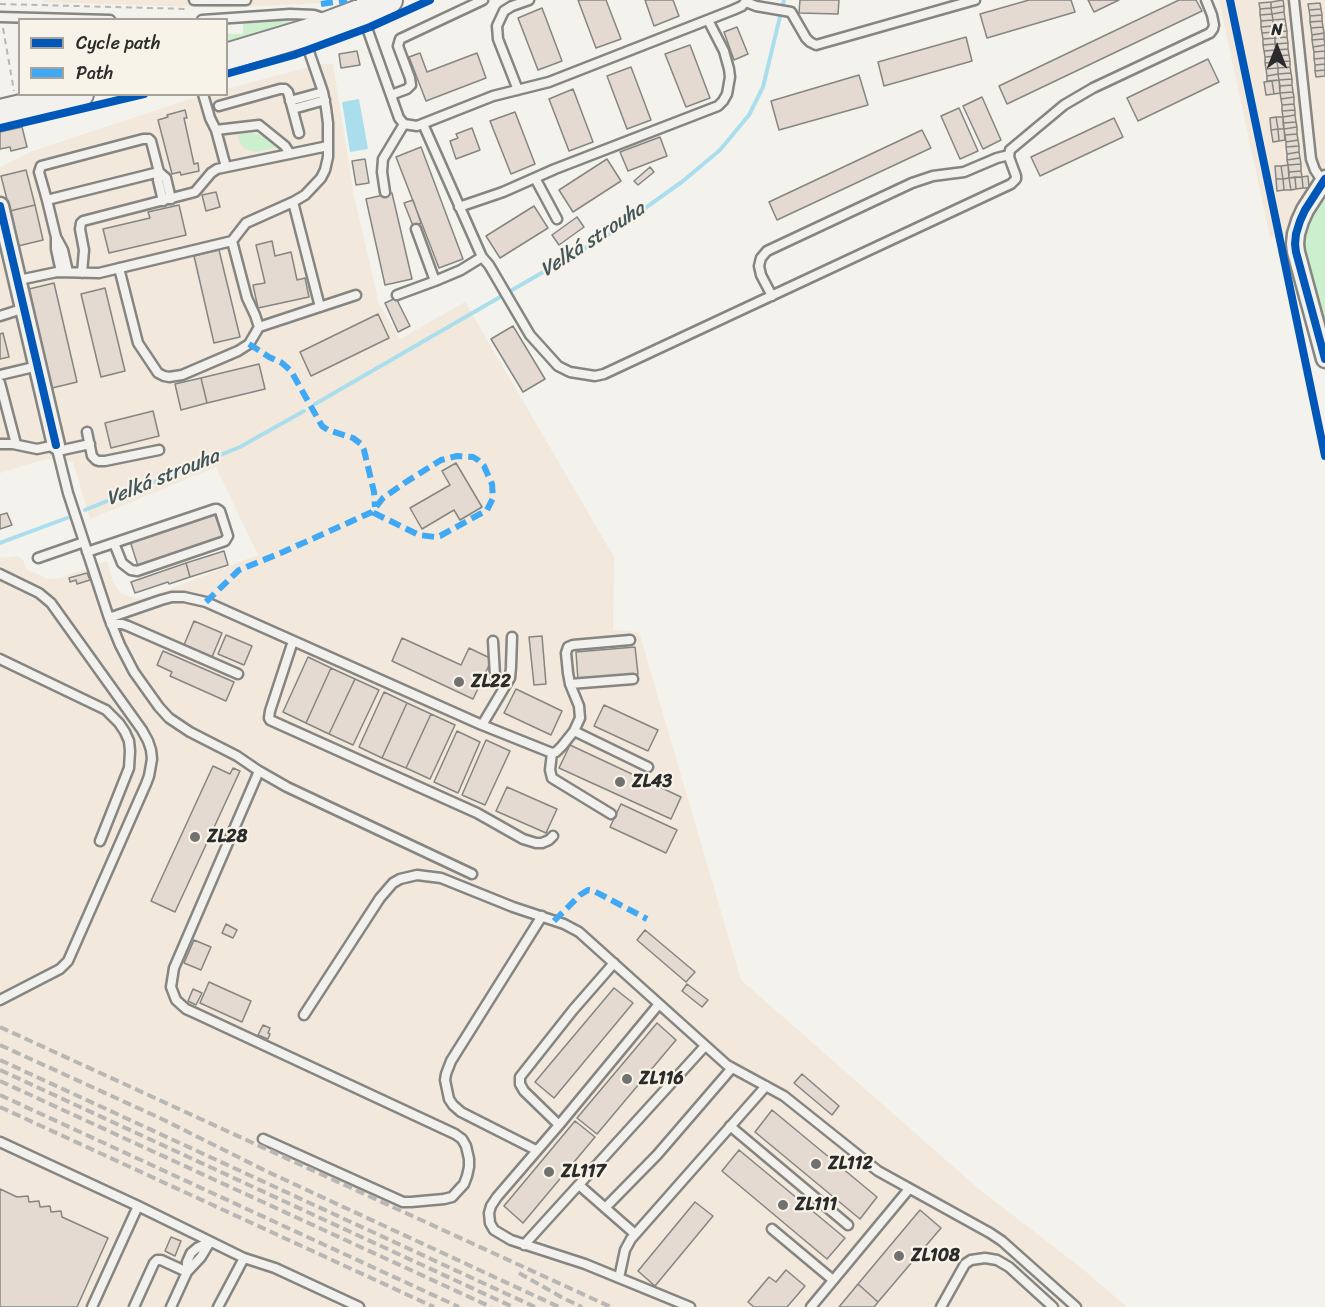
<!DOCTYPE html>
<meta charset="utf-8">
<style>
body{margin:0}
#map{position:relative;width:1325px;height:1307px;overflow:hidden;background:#f4f2ec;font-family:Sriracha,sans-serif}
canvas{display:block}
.legend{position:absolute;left:18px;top:18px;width:210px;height:78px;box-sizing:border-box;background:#f7f3e8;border:2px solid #a5a39c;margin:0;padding:8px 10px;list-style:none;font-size:18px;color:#2b2b2b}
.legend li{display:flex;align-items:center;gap:12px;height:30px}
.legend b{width:30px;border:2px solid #a5a39c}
.north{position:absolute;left:1247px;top:18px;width:60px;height:60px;-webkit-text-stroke:4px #f7f3e8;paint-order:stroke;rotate:0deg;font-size:16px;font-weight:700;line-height:24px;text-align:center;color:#2b2b2b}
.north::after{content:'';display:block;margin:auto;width:21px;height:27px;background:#2b2b2b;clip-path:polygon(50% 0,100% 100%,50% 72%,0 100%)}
</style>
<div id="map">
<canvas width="1325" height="1307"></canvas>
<ul class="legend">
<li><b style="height:8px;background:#0057b8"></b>Cycle path</li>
<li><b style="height:8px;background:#3fa9f5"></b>Path</li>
</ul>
<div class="north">N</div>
</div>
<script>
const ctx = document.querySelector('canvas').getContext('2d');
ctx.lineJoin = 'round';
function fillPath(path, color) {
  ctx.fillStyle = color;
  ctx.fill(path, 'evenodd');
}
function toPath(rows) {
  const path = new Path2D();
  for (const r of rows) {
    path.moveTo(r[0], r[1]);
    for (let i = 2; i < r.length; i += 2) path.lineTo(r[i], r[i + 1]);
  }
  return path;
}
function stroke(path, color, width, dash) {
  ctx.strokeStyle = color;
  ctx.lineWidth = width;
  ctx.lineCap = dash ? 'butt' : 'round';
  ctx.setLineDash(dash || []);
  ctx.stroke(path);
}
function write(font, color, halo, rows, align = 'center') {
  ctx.font = font + ' Sriracha,sans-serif';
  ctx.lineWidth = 4.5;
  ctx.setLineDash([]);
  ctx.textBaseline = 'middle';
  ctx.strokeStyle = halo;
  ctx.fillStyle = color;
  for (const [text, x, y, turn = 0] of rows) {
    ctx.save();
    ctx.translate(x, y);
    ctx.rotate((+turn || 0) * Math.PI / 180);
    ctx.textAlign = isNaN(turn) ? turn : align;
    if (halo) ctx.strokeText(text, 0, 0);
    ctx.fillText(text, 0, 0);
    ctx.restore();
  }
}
fillPath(toPath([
 [43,0,321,0,321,3,226,8,44,2],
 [1219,0,1325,0,1325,307,1300,237,1270,237],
 [319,64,333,64,354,196,379,304,400,339,465,302,614,557,613,630,639,632,741,980,980,1190,1080,1267,1127,1307,0,1307,0,557,4,558,18,556,23,560,26,569,48,579,60,578,107,561,113,582,120,593,134,598,149,597,258,555,216,467,90,519,73,462,46,459,0,473,0,167,30,152,190,99,208,95,226,94,227,89]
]), '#f2e8db');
fillPath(toPath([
 [286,19,289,21,290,26,227,48,226,34,243,34,243,23,245,21],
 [251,133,266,137,271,140,277,147,257,152,245,149,240,143,238,135],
 [1325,193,1325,324,1300,237]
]), '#ccefce');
fillPath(toPath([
 [359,99,368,149,350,152,342,102]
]), '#abdeed');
stroke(toPath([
 [315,404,609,234,683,181,720,150,749,115,763,87,784,0],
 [85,510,240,447,304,411],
 [0,543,67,518]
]), '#abdeed', 4);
const building = toPath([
 [578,0,606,0,621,39,596,48,578,0],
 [645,0,673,0,679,16,654,26,645,0],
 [800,0,839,0,838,14,799,13,800,0],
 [1029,0,1071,0,1075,12,987,38,980,14,1029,0],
 [1088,0,1119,0,1094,12,1088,0],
 [1179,0,1196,0,1202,11,1007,104,999,86,1179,0],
 [1283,0,1284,6,1271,8,1271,2,1283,0],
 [1271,2,1271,8,1260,9,1259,3,1271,2],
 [1320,3,1321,9,1309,10,1308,4,1320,3],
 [1284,6,1284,12,1272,14,1271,8,1284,6],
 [542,8,562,61,538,70,518,18,542,8],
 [1271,8,1272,14,1260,15,1260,9,1271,8],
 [1321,9,1322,15,1310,16,1309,10,1321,9],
 [1284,12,1285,19,1273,20,1272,14,1284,12],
 [1272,14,1273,20,1261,21,1260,15,1272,14],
 [1322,15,1322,21,1310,22,1310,16,1322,15],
 [1285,19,1286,25,1273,26,1273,20,1285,19],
 [1273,20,1273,26,1261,27,1261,21,1273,20],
 [1322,21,1323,27,1311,28,1310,22,1322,21],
 [1286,25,1287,31,1274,32,1273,26,1286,25],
 [1273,26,1274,32,1262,33,1261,27,1273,26],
 [737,27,748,54,734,60,724,32,737,27],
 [1323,27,1324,33,1312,35,1311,28,1323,27],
 [1287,31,1287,37,1275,38,1274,32,1287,31],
 [1274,32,1275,38,1263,39,1262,33,1274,32],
 [1324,33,1324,39,1312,40,1312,35,1324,33],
 [966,37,972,61,884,86,878,62,966,37],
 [1287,37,1288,43,1275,44,1275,38,1287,37],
 [1275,38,1275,44,1263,45,1263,39,1275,38],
 [1324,39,1325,45,1313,47,1312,40,1324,39],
 [1288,43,1288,49,1276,50,1275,44,1288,43],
 [1275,44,1276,50,1264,51,1263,45,1275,44],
 [690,45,710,98,686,107,665,54,690,45],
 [1325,45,1325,51,1314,52,1313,47,1325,45],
 [1288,49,1289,55,1276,56,1276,50,1288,49],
 [1276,50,1276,56,1265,57,1264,51,1276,50],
 [357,51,360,65,341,68,339,54,357,51],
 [1325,51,1325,58,1314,59,1314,52,1325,51],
 [420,53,427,72,477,53,486,78,426,101,409,57,420,53],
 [1289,55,1290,61,1277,62,1276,56,1289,55],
 [1276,56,1277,62,1265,63,1265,57,1276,56],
 [1325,58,1325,64,1315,65,1314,59,1325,58],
 [1208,59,1219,82,1138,121,1127,98,1208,59],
 [1290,61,1290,67,1278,68,1277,62,1290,61],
 [1277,62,1278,68,1266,69,1265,63,1277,62],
 [1325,64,1325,70,1315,71,1315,65,1325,64],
 [631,67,651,120,627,129,607,76,631,67],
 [1290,67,1291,73,1278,74,1278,68,1290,67],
 [1278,68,1278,74,1267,76,1266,69,1278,68],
 [1325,70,1325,76,1316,77,1315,71,1325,70],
 [1291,73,1292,79,1279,80,1278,74,1291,73],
 [1278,74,1279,80,1267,81,1267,76,1278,74],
 [859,75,868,105,779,130,771,101,859,75],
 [1292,79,1292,85,1280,86,1279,80,1292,79],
 [1279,80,1280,93,1274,94,1272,81,1279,80],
 [1272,81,1274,94,1266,95,1264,82,1272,81],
 [1292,85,1293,92,1280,93,1280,86,1292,85],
 [573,89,593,142,569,151,549,99,573,89],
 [1293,92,1294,97,1281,99,1280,93,1293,92],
 [982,97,1001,140,983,149,963,106,982,97],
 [1294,97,1294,104,1282,105,1281,99,1294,97],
 [1294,104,1295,110,1282,111,1282,105,1294,104],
 [959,108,978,151,960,159,941,116,959,108],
 [185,110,187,118,184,118,194,164,198,163,199,171,181,175,180,172,172,174,158,120,168,117,167,115,185,110],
 [1295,110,1295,115,1283,117,1282,111,1295,110],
 [515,112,535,164,511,174,490,121,515,112],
 [1295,115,1296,122,1283,123,1283,117,1295,115],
 [1276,117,1283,117,1284,129,1278,129,1276,117],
 [1276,117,1278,129,1271,130,1270,118,1276,117],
 [1114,118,1123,137,1040,176,1031,157,1114,118],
 [1296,122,1297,127,1284,129,1283,123,1296,122],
 [22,127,27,147,11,151,10,147,0,149,0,132,22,127],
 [1297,127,1297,134,1285,135,1284,129,1297,127],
 [472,128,480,150,456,159,450,141,458,138,456,134,472,128],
 [1278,129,1284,129,1285,140,1279,141,1278,129],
 [1278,129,1279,141,1273,142,1271,130,1278,129],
 [922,130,931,148,777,220,769,202,922,130],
 [1297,134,1298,140,1286,142,1285,135,1297,134],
 [660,137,667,156,628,171,620,152,660,137],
 [1298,140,1299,146,1286,147,1286,142,1298,140],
 [1299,146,1299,152,1287,154,1286,147,1299,146],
 [421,147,463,259,439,268,396,157,421,147],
 [1299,152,1300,158,1287,160,1287,154,1299,152],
 [1300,158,1301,164,1288,165,1287,160,1300,158],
 [365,159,369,183,356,185,352,161,365,159],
 [607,159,621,181,573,212,559,190,607,159],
 [1301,164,1301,171,1289,172,1288,165,1301,164],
 [1288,165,1289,178,1283,179,1281,166,1288,165],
 [1275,166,1281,166,1283,179,1276,179,1275,166],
 [650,167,654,172,638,185,634,181,650,167],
 [26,170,35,205,10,211,1,176,26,170],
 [1301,171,1302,177,1289,178,1289,172,1301,171],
 [1308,176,1309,188,1303,188,1302,177,1308,176],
 [1295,177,1302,177,1303,188,1296,189,1295,177],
 [1295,177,1296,189,1291,190,1289,178,1295,177],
 [1289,178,1291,190,1284,190,1283,179,1289,178],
 [1276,179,1283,179,1284,190,1277,191,1276,179],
 [216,192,220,207,206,211,202,195,216,192],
 [392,193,412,279,385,285,366,199,392,193],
 [413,200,421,223,413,226,404,203,413,200],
 [35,205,43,240,18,246,10,211,35,205],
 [179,205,186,235,109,253,103,229,150,218,148,212,179,205],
 [534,206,548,228,500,258,486,236,534,206],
 [577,217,584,227,559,245,552,235,577,217],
 [272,241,275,256,291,252,297,280,305,278,309,297,258,308,253,285,265,283,256,245,272,241],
 [219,250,240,337,214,343,194,256,219,250],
 [54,283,77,382,52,388,29,289,54,283],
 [105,288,125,371,101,377,81,294,105,288],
 [396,298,410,326,398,332,385,303,396,298],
 [378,314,389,338,311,376,300,352,378,314],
 [513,326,545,379,523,392,491,339,513,326],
 [3,333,9,357,0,359,0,334,3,333],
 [259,364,265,389,207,403,201,378,259,364],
 [201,378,207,403,181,410,175,384,201,378],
 [153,411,159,436,111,448,105,423,153,411],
 [456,463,482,507,460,520,454,510,422,529,410,508,450,485,442,471,456,463],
 [214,512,223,537,138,566,130,541,214,512],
 [7,513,12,525,0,529,0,515,7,513],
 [224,551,228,565,190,577,186,563,224,551],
 [186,563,190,577,169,584,168,582,135,593,131,582,186,563],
 [87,573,90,580,77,584,76,580,70,582,69,578,87,573],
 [194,621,222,633,212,657,184,645,194,621],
 [226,635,252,646,244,665,218,654,226,635],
 [542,636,546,684,534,685,529,637,542,636],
 [402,638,461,665,469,648,492,659,473,699,392,661,402,638],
 [635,647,638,674,578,680,576,652,635,647],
 [163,651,234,682,226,701,170,676,172,672,157,665,163,651],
 [308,657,331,668,306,723,283,712,308,657],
 [331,668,355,679,329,734,306,723,331,668],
 [355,679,379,690,353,745,329,734,355,679],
 [516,689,562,711,551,735,504,713,516,689],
 [384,692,407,703,382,758,359,747,384,692],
 [407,703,431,714,406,768,382,758,407,703],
 [604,705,658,730,648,751,594,726,604,705],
 [431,714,455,725,430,779,406,768,431,714],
 [457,731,480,742,458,793,434,782,457,731],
 [486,740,510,751,485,805,462,795,486,740],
 [570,745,681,797,671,819,559,768,570,745],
 [213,766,230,774,233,768,240,771,175,912,151,901,213,766],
 [507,787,557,809,546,833,496,811,507,787],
 [621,804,677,830,666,853,610,827,621,804],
 [226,924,237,930,233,938,222,933,226,924],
 [645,930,695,972,686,982,637,940,645,930],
 [194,940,211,947,201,970,184,963,194,940],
 [209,982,251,1001,242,1022,200,1003,209,982],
 [687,984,708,1000,702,1007,682,991,687,984],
 [614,988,633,1003,554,1098,535,1082,614,988],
 [193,989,202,993,196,1005,188,1001,193,989],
 [657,1023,676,1040,597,1134,577,1118,657,1023],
 [263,1025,270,1028,268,1033,270,1034,268,1039,258,1035,263,1025],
 [802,1074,839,1106,832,1115,794,1083,802,1074],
 [772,1110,877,1197,860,1219,755,1132,772,1110],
 [575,1121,595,1137,523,1223,504,1206,575,1121],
 [739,1150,845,1238,827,1259,722,1171,739,1150],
 [0,1189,17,1197,28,1196,29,1202,39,1201,40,1207,50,1206,51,1212,61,1211,62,1217,108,1238,77,1307,0,1307,0,1189],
 [695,1202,713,1216,655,1286,638,1271,695,1202],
 [920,1210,941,1228,878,1302,858,1284,920,1210],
 [171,1237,181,1241,175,1256,165,1251,171,1237],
 [786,1270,805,1286,787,1307,754,1307,748,1302,769,1277,776,1282,786,1270],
 [858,1284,878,1302,874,1307,839,1307,858,1284]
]);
fillPath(building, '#e4dad2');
stroke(building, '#858582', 1.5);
const lane = toPath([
 [194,0,246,0],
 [1294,0,1311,159,1315,170,1323,182],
 [746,2,756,6,791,12,806,38,810,42,816,45,975,0],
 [362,14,399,118,404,124,417,126,493,96,549,82,733,10,742,6,747,0],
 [0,17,110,20],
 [202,20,290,14,314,15,326,19],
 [518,90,498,39,497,26,504,11,512,6,529,0],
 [203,94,210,118,216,130],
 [391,95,407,89,411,85,410,78,398,46,400,39,483,0],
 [290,101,323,92],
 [219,106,280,89,285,89,288,92,299,133],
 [293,109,325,100],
 [226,167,216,130,259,125,285,146,290,154],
 [535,178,557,219],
 [385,192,382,172,383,159,404,124],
 [47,200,159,172,151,141,149,139,143,139,41,166,39,172,47,200,56,237],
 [163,201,158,180,159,172,166,178,171,199],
 [293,202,320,307],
 [459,207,503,192,555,169,718,106,723,101,727,94,730,77,729,69,724,51,708,20],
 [416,229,435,281,461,270,482,257,423,124],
 [232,241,247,298,255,315,259,327,356,295],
 [482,257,489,265,530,335,558,366,570,372,595,376,604,374,1011,184,1016,179,1016,176,1009,157,1010,150,1064,105,1093,88,1210,33,1213,29,1214,25,1212,15,1206,0],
 [119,268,138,343,158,373,164,376,169,377,182,375,238,351,249,344,259,327],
 [61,272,56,249,56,237,63,250,68,272],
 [82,273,84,250,80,229,81,223,83,221,195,192,211,173,217,169,328,146],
 [19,280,57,272,99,273,232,241,246,223,293,202,305,195,321,178,325,170,328,157,328,123,326,108,323,92,304,37],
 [397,295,435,281],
 [772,296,761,275,759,266,761,258,767,251,912,183,933,176,964,172,997,158,1009,155],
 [0,316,25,308],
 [0,375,38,366],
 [0,383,16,444],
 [87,432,92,456,96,460,99,461,105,461,159,450],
 [0,444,13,444,37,449,56,445,68,493,109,618,161,600,172,597,184,597,206,602,482,725,552,753,556,752,562,746,574,731,580,718,579,706,570,684,568,673,566,653,568,647,573,645,630,640],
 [58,451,90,444],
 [87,552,215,509,217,509,220,511,228,536,225,541,137,571,131,570,122,563,114,543],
 [38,558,84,542],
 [0,574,39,593,51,603,142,730,148,741,151,750,152,759,149,776,146,784,68,961,60,969,0,1000],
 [109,618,120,645,134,672,159,707,169,718,190,732,237,756,259,771,174,968,171,987,176,1000,186,1009,195,1013,455,1134,462,1139,466,1146,469,1159,469,1167,467,1176,464,1184,452,1197,444,1199,411,1202,403,1202,263,1139],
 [111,624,122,624,128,626,238,674],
 [293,641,270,711,269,718,270,720,477,813,523,839,536,843,542,843,549,840,553,836],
 [493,641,495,676,500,683,505,686],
 [0,659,106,710,119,723,125,732,129,741,130,751,129,768,100,841],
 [570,684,633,679],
 [482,725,510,678,511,667,512,637],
 [574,731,648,767],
 [552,753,550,770,552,778,611,814],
 [259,771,287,787,472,874],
 [659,1004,559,1125,497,1197,491,1206,489,1213,490,1223,494,1230,511,1240,585,1264,690,1307],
 [304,1015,380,898,393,883,400,879,417,875,441,878,513,907,564,924,579,932,727,1065,784,1096,878,1171,990,1233,1002,1241,1076,1307],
 [559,1125,524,1091,520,1084,520,1077,573,1010,614,963],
 [730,1126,848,1225],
 [0,1142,138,1206,244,1258,275,1268,359,1307],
 [536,1150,461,1112,453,1105,449,1099,445,1080,446,1074,451,1061,542,916],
 [579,1185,635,1234],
 [605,1208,657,1155,732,1068],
 [772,1229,833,1280],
 [210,1242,201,1257,187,1272,187,1262,191,1253,197,1248,210,1242],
 [524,1245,705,1046],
 [619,1278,625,1250,631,1239,766,1086],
 [92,1307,138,1206],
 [134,1307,154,1263,157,1260,161,1260,187,1272,171,1307],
 [218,1307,244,1258],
 [811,1307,909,1189],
 [941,1307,965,1264,971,1260,985,1258,997,1260,1009,1267,1053,1307]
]);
const street = toPath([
 [1325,179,1305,210,1300,221,1296,234,1295,244,1296,252,1325,359],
 [0,206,56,445]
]);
const primary = toPath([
 [226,57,309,32,362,12,389,0],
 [0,113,80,94]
]);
stroke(lane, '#858582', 13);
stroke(street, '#858582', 21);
stroke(primary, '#858582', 30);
stroke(toPath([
 [0,4,189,9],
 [3,28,14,91]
]), '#b8b7b5', 2, [6, 4.5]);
stroke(lane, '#f2f1ed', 8);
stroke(street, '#f2f1ed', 16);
stroke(primary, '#f2f1ed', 26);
stroke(toPath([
 [0,1027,611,1307],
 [0,1045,162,1119,266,1171,559,1307],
 [0,1060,535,1307],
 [0,1070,513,1307],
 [0,1081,491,1307],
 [0,1095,459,1307],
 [0,1107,434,1307],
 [519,1273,563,1298,582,1307]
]), '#b8b7b5', 4, [9, 4.5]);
stroke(toPath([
 [321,4,347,0],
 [249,344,269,357,282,363,291,371,322,426,328,430,353,438,361,444,364,450,374,492,375,507],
 [206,602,239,570,283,552,372,512,383,498,406,482,441,460,457,456,473,457,478,460,484,466,492,484,493,498,487,510,440,536,435,537,419,535,372,512],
 [554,921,580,895,588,890,594,891,647,919]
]), '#3fa9f5', 6, [12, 6]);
stroke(toPath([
 [1230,0,1325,456],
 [226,74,294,55,370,27,430,0],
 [0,128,144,94],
 [1325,179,1305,210,1300,221,1296,234,1295,244,1296,252,1325,359],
 [0,206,56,445]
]), '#0057b8', 8);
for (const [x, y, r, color] of [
 [459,682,6,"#71716f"],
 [620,782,6,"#71716f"],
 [195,837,6,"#71716f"],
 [627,1079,6,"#71716f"],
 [816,1164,6,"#71716f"],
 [549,1172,6,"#71716f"],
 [783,1205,6,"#71716f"],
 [899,1256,6,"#71716f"]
]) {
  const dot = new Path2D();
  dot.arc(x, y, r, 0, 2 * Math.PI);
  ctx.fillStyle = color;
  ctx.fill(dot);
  stroke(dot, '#f7f3e8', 2);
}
write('bold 18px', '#2b2b2b', '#f7f3e8', [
 ["ZL22",471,682],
 ["ZL43",632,782],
 ["ZL28",207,837],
 ["ZL116",639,1079],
 ["ZL112",828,1164],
 ["ZL117",561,1172],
 ["ZL111",795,1205],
 ["ZL108",911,1256]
], 'left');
write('italic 20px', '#43565c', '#f7f3e8', [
 ["Velká strouha",593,240,-33],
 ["Velká strouha",163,478,-22]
]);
</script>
